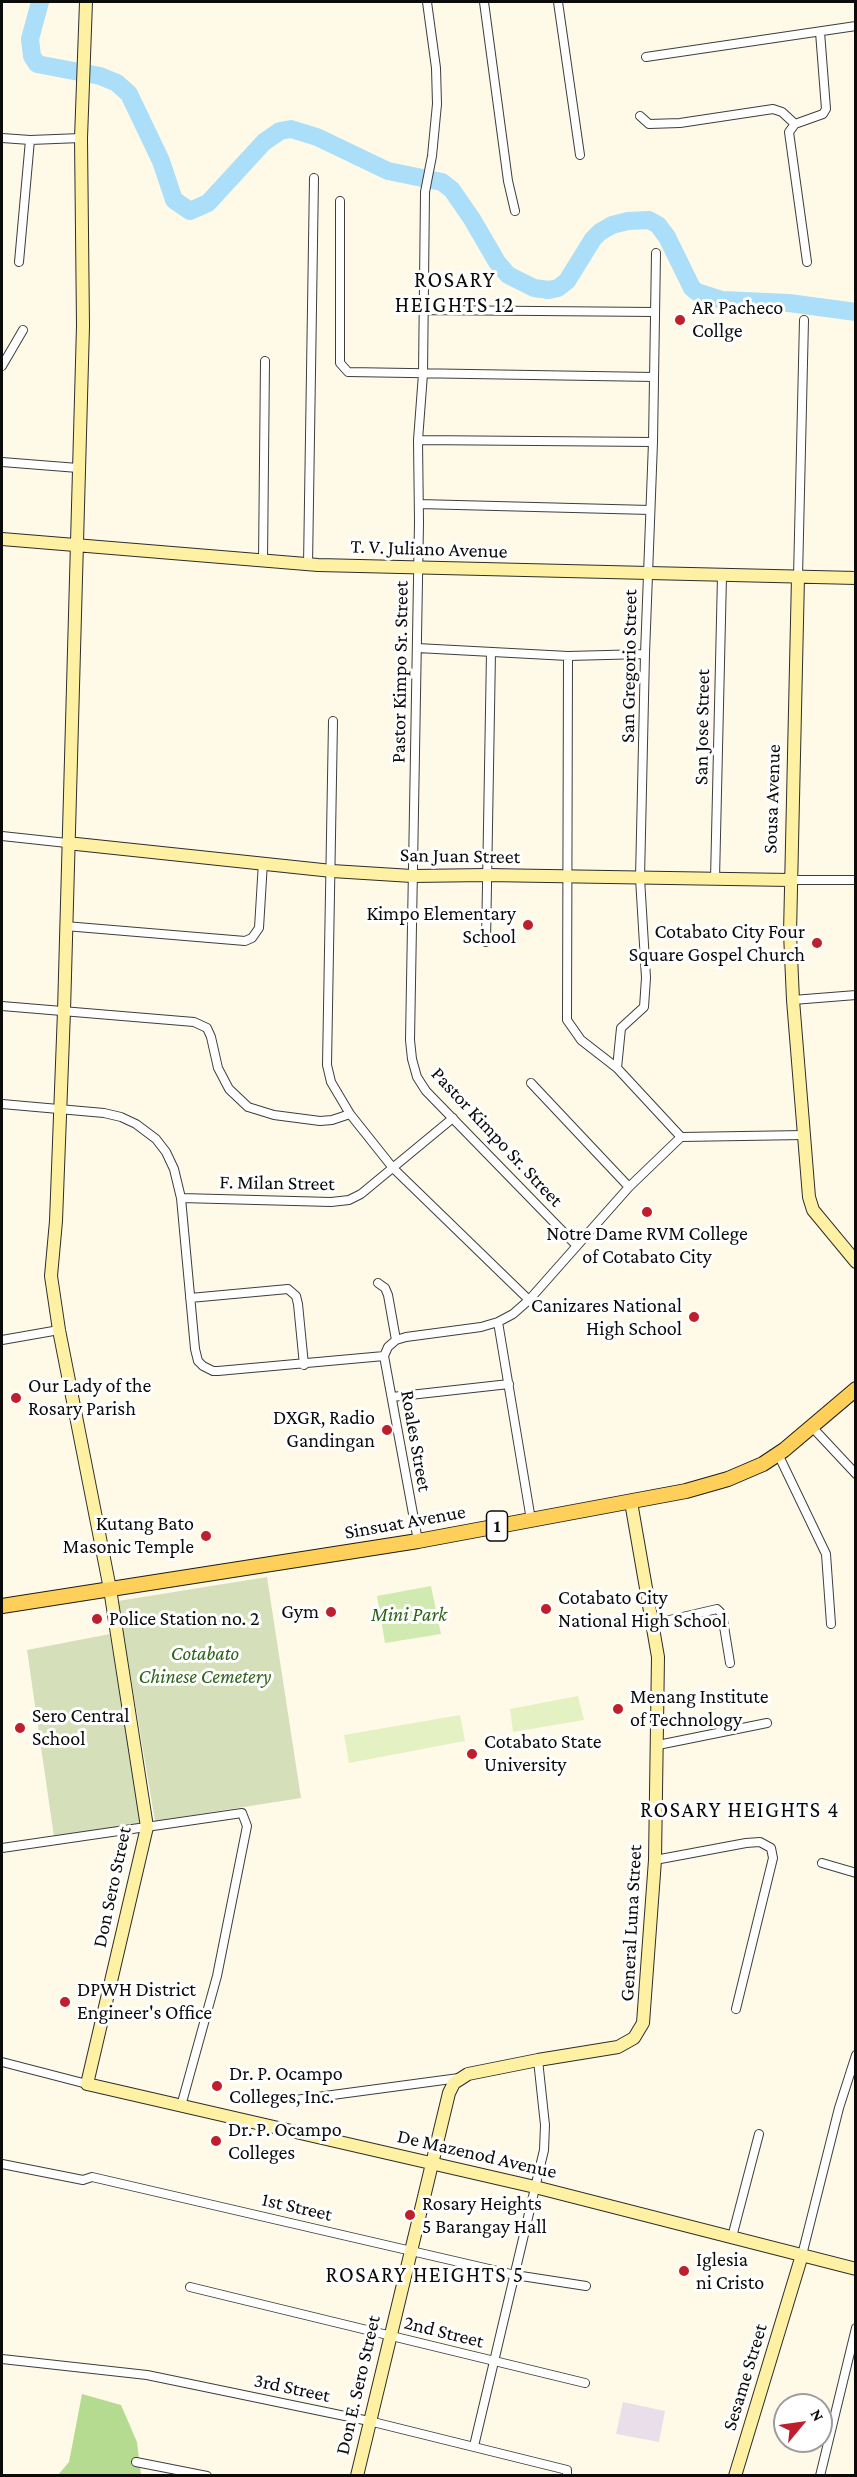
<!DOCTYPE html>
<style>
body{margin:0}
#map{position:relative;width:857px;height:2477px;overflow:hidden;background:#fffae8;font-family:"Crimson Pro",serif}
canvas{display:block}
.frame{position:absolute;inset:0;border:3px solid #0b0b0b;pointer-events:none}
.north{position:absolute;left:773px;top:2393px;width:60px;height:60px;box-sizing:border-box;background:#fff;border:2px solid #9d9d9d;border-radius:50%;rotate:61deg;font-size:16px;font-weight:700;line-height:24px;text-align:center;color:#0b0b0b}
.north::after{content:'';display:block;margin:auto;width:21px;height:27px;background:#bf1e2c;clip-path:polygon(50% 0,100% 100%,50% 72%,0 100%)}
</style>
<div id="map">
<canvas width="857" height="2477"></canvas>
<div class="frame"></div>
<div class="north">N</div>
</div>
<script>
const ctx = document.querySelector('canvas').getContext('2d');
ctx.lineJoin = 'round';
function fillPath(path, color) {
  ctx.fillStyle = color;
  ctx.fill(path, 'evenodd');
}
function toPath(rows) {
  const path = new Path2D();
  for (const r of rows) {
    path.moveTo(r[0], r[1]);
    for (let i = 2; i < r.length; i += 2) path.lineTo(r[i], r[i + 1]);
  }
  return path;
}
function stroke(path, color, width, dash) {
  ctx.strokeStyle = color;
  ctx.lineWidth = width;
  ctx.lineCap = dash ? 'butt' : 'round';
  ctx.setLineDash(dash || []);
  ctx.stroke(path);
}
function write(font, color, halo, rows, align = 'center') {
  ctx.font = font + ' "Crimson Pro",serif';
  ctx.lineWidth = 6;
  ctx.setLineDash([]);
  ctx.textBaseline = 'middle';
  ctx.strokeStyle = halo;
  ctx.fillStyle = color;
  for (const [text, x, y, turn = 0] of rows) {
    ctx.save();
    ctx.translate(x, y);
    ctx.rotate((+turn || 0) * Math.PI / 180);
    ctx.textAlign = isNaN(turn) ? turn : align;
    if (halo) ctx.strokeText(text, 0, 0);
    ctx.fillText(text, 0, 0);
    ctx.restore();
  }
}
fillPath(toPath([
 [623,2402,665,2411,659,2442,616,2434]
]), '#e9deea');
fillPath(toPath([
 [431,1586,441,1634,385,1643,377,1596]
]), '#d1eab1');
fillPath(toPath([
 [82,2394,121,2405,137,2442,141,2475,57,2476,69,2462]
]), '#b5db90');
fillPath(toPath([
 [267,1577,301,1798,155,1821,118,1601],
 [110,1634,140,1824,54,1837,27,1650]
]), '#d5e0ba');
fillPath(toPath([
 [578,1696,584,1720,513,1732,510,1709],
 [460,1715,465,1741,349,1763,344,1735]
]), '#e3f1c3');
stroke(toPath([
 [40,2,30,39,32,56,37,64,100,76,117,83,129,94,161,161,174,200,190,211,208,203,264,142,280,131,291,129,317,137,388,171,442,182,452,190,472,219,497,262,508,275,534,288,549,290,558,288,567,281,593,239,600,232,612,225,628,221,649,220,658,225,667,237,692,288,697,292,722,300,789,303,856,312]
]), '#abdef8', 18);
const street = toPath([
 [427,2,436,68,437,104,432,156,425,192,423,374,418,440,419,522,410,1040,412,1059,417,1077,426,1091,576,1245],
 [484,2,508,181,515,211],
 [558,2,580,155],
 [646,57,856,26],
 [640,116,649,124,680,123,773,109,782,112,795,124],
 [2,138,30,140,81,138],
 [340,201,340,363,348,372,654,377],
 [19,262,30,140],
 [807,262,789,132,795,124,823,114,826,109,820,32],
 [422,310,655,312],
 [2,366,23,330],
 [418,440,653,442],
 [2,462,78,468],
 [419,504,650,510],
 [263,561,265,361],
 [308,565,314,178],
 [798,577,804,320],
 [417,648,568,656,645,654],
 [568,656,567,1020,581,1040,617,1068,681,1137,804,1135],
 [333,721,327,1065,331,1082,350,1114,393,1168,529,1300],
 [2,836,67,843],
 [715,879,722,576],
 [790,880,856,880],
 [65,926,245,941,252,938,259,928,263,862],
 [486,942,491,652],
 [793,1000,856,995],
 [2,1006,194,1022,207,1028,211,1037,218,1068,229,1089,248,1107,274,1115,320,1121,332,1120,350,1114],
 [617,1068,621,1028,644,1007,646,978,640,878,645,654,653,442,656,253],
 [531,1083,629,1187],
 [2,1104,104,1113,121,1117,136,1124,156,1139,166,1152,174,1169,181,1198,195,1349,198,1361,203,1366,213,1371,218,1371,384,1356],
 [181,1198,331,1202,349,1200,361,1194,453,1118],
 [378,1283,385,1288,388,1295,396,1340],
 [190,1298,288,1289,296,1296,298,1304,304,1365],
 [498,1322,531,1520],
 [2,1340,59,1330],
 [392,1397,509,1384],
 [812,1427,856,1474],
 [778,1454,826,1554,831,1624],
 [418,1541,384,1356,388,1347,396,1340,406,1337,481,1327,498,1322,513,1314,529,1300,629,1187,681,1137],
 [652,1624,717,1609,722,1614,730,1663],
 [658,1745,767,1723],
 [2,1848,242,1813,247,1826,217,1976,181,2106],
 [655,1860,746,1843,760,1842,771,1848,773,1858,736,2009],
 [822,1863,856,1873],
 [2,2062,87,2084],
 [295,2100,459,2078],
 [2,2164,83,2180,92,2177,515,2275,586,2286],
 [732,2237,759,2134],
 [802,2255,839,2108,856,2055],
 [190,2287,585,2383],
 [2,2359,147,2375,369,2421,567,2470,567,2476],
 [474,2446,544,2150,545,2125,538,2060],
 [136,2462,207,2476],
 [820,2476,856,2328]
]);
const secondary = toPath([
 [86,2,81,138,83,326,64,1011,56,1221,51,1276,59,1330,110,1589,147,1827,87,2084,535,2187,856,2269],
 [2,539,318,565,856,578],
 [798,577,790,933,793,1000,809,1197,813,1210,856,1262],
 [67,843,332,871,412,876,487,875,790,880],
 [357,2476,449,2093,454,2083,468,2074,538,2060,618,2047,634,2038,643,2023,655,1860,658,1657,631,1502],
 [735,2476,802,2255]
]);
const primary = toPath([
 [2,1606,418,1541,686,1491,728,1479,763,1464,784,1450,856,1389]
]);
stroke(street, '#3e3e3e', 10);
stroke(secondary, '#2d2d2d', 14);
stroke(primary, '#1c1c1c', 16);
stroke(street, '#fff', 8);
stroke(secondary, '#fff1a3', 12);
stroke(primary, '#fed059', 14);
for (const [x, y, r, color] of [
 [680,320,6,"#bf1e2c"],
 [528,925,6,"#bf1e2c"],
 [817,943,6,"#bf1e2c"],
 [647,1212,6,"#bf1e2c"],
 [694,1317,6,"#bf1e2c"],
 [16,1398,6,"#bf1e2c"],
 [387,1430,6,"#bf1e2c"],
 [206,1536,6,"#bf1e2c"],
 [546,1609,6,"#bf1e2c"],
 [331,1612,6,"#bf1e2c"],
 [97,1619,6,"#bf1e2c"],
 [618,1709,6,"#bf1e2c"],
 [20,1728,6,"#bf1e2c"],
 [472,1754,6,"#bf1e2c"],
 [65,2002,6,"#bf1e2c"],
 [217,2086,6,"#bf1e2c"],
 [216,2141,6,"#bf1e2c"],
 [410,2215,6,"#bf1e2c"],
 [684,2271,6,"#bf1e2c"]
]) {
  const dot = new Path2D();
  dot.arc(x, y, r, 0, 2 * Math.PI);
  ctx.fillStyle = color;
  ctx.fill(dot);
  stroke(dot, '#fff', 2);
}
for (const [x, y, w] of [
 [497,1526,21]
]) {
  const box = new Path2D();
  box.roundRect(x - w / 2, y - 15, w, 30, 4.5);
  ctx.fillStyle = '#fff';
  ctx.fill(box);
  stroke(box, '#0b0b0b', 1.5);
}
write('bold 18px', '#0b0b0b', null, [
 ["1",497,1526]
]);
write('20px', '#0b0b0b', '#fff', [
 ["AR Pacheco",692,308],
 ["Collge",692,331],
 ["Kimpo Elementary",516,914,"right"],
 ["School",516,937,"right"],
 ["Cotabato City Four",805,932,"right"],
 ["Square Gospel Church",805,955,"right"],
 ["Notre Dame RVM College",647,1234,"center"],
 ["of Cotabato City",647,1257,"center"],
 ["Canizares National",682,1306,"right"],
 ["High School",682,1329,"right"],
 ["Our Lady of the",28,1386],
 ["Rosary Parish",28,1409],
 ["DXGR, Radio",375,1418,"right"],
 ["Gandingan",375,1441,"right"],
 ["Kutang Bato",194,1524,"right"],
 ["Masonic Temple",194,1547,"right"],
 ["Cotabato City",558,1598],
 ["National High School",558,1621],
 ["Gym",319,1612,"right"],
 ["Police Station no. 2",109,1619],
 ["Menang Institute",630,1697],
 ["of Technology",630,1720],
 ["Sero Central",32,1716],
 ["School",32,1739],
 ["Cotabato State",484,1742],
 ["University",484,1765],
 ["DPWH District",77,1990],
 ["Engineer's Office",77,2013],
 ["Dr. P. Ocampo",229,2074],
 ["Colleges, Inc.",229,2097],
 ["Dr. P. Ocampo",228,2130],
 ["Colleges",228,2153],
 ["Rosary Heights",422,2204],
 ["5 Barangay Hall",422,2227],
 ["Iglesia",696,2260],
 ["ni Cristo",696,2283]
], 'left');
write('20px', '#0b0b0b', '#fff', [
 ["T. V. Juliano Avenue",429,549,2],
 ["San Gregorio Street",629,666,-89],
 ["Pastor Kimpo Sr. Street",400,672,-89],
 ["San Jose Street",702,727,-89],
 ["Sousa Avenue",772,799,-88],
 ["San Juan Street",460,856,1],
 ["Pastor Kimpo Sr. Street",497,1137,47],
 ["F. Milan Street",277,1183,1],
 ["Roales Street",416,1441,80],
 ["Sinsuat Avenue",405,1522,-10],
 ["Don Sero Street",112,1887,-78],
 ["General Luna Street",631,1923,-87],
 ["De Mazenod Avenue",477,2154,13],
 ["1st Street",297,2207,13],
 ["2nd Street",444,2332,14],
 ["Sesame Street",745,2377,-73],
 ["Don E. Sero Street",358,2385,-77],
 ["3rd Street",292,2388,12]
]);
write('italic 20px', '#2c6419', '#fff', [
 ["Mini Park",409,1615],
 ["Cotabato",205,1654],
 ["Chinese Cemetery",205,1677]
]);
ctx.letterSpacing = '1.5px';
write('22px', '#0b0b0b', '#fff', [
 ["ROSARY",455,280],
 ["HEIGHTS 12",455,305],
 ["ROSARY HEIGHTS 4",740,1810],
 ["ROSARY HEIGHTS 5",425,2275]
]);
ctx.letterSpacing = '0px';
</script>
